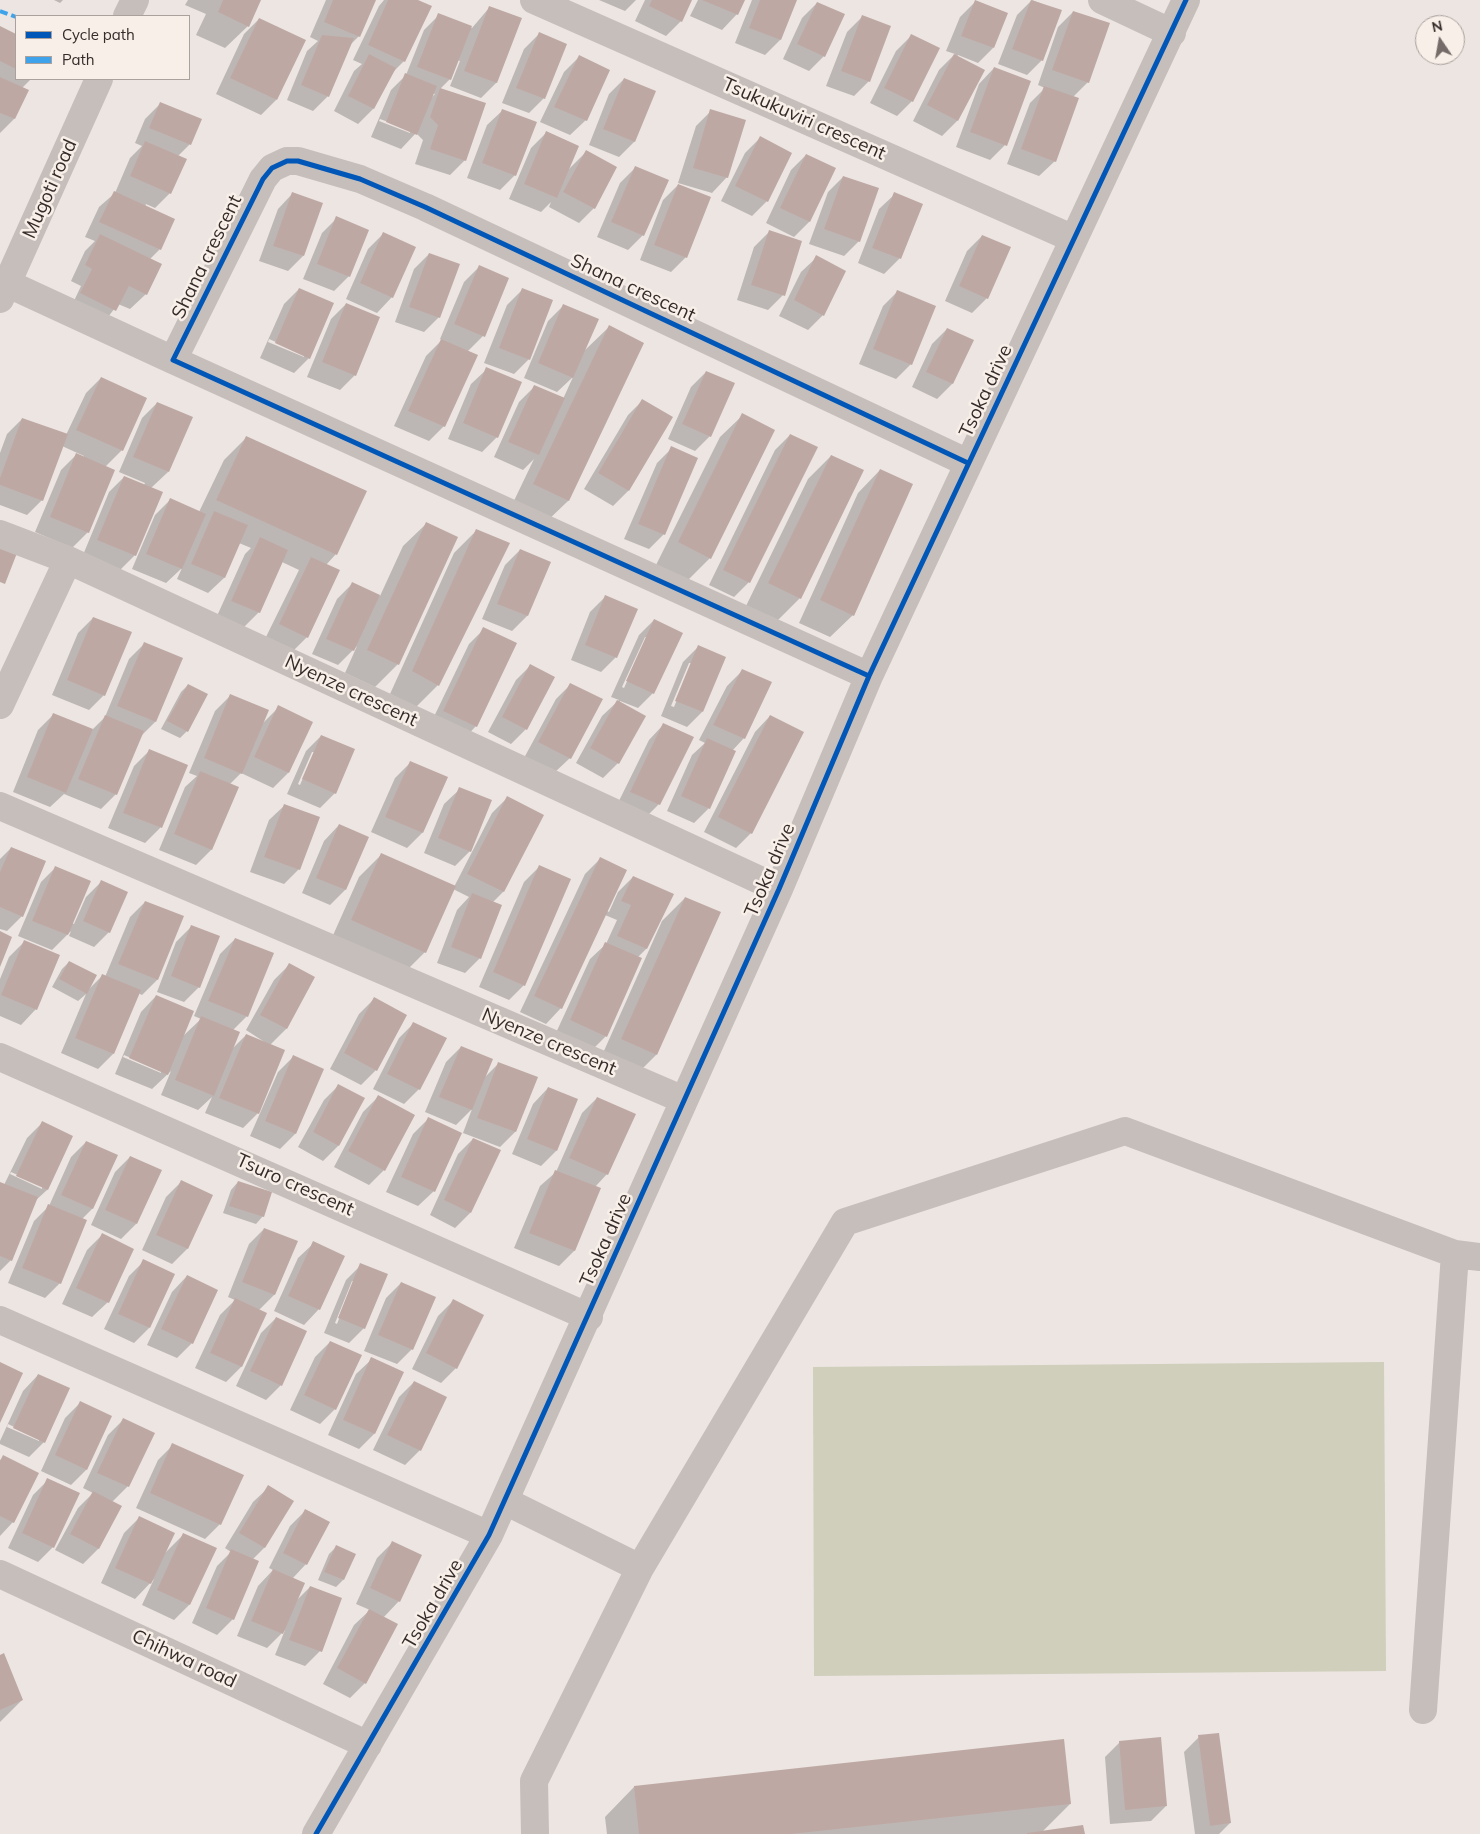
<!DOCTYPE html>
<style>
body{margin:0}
#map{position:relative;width:1480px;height:1834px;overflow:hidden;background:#ece5e1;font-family:Mulish,sans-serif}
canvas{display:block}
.legend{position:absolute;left:15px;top:15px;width:175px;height:65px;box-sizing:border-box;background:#f8efe9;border:1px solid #aaa19c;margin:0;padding:6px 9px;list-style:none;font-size:15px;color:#352b29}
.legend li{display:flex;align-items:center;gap:10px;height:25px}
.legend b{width:25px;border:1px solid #aaa19c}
.north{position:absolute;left:1415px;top:15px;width:50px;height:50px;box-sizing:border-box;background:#f8efe9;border:1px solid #aaa19c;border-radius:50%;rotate:348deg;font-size:14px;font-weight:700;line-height:20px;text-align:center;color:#352b29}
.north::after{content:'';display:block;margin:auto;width:18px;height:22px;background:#756c69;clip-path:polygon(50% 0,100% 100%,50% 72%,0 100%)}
</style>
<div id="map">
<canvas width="1480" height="1834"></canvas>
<ul class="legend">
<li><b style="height:6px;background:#0057b8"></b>Cycle path</li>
<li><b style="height:6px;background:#3ea3eb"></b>Path</li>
</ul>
<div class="north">N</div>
</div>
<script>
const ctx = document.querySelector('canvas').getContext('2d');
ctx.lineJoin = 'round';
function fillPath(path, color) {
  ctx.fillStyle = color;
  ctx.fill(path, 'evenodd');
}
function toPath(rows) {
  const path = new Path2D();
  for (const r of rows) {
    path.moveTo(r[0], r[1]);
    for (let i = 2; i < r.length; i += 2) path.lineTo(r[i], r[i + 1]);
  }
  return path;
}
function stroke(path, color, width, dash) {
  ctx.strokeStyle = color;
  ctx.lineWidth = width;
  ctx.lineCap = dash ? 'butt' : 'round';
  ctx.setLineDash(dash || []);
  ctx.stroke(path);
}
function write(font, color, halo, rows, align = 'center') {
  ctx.font = font + ' Mulish,sans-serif';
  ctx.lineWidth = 5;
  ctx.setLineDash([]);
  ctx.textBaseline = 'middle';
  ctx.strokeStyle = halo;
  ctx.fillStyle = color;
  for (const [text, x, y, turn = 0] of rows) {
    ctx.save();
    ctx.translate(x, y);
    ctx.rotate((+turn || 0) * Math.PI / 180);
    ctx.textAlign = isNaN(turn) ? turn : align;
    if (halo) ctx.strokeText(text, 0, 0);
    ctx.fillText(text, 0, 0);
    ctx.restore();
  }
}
fillPath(toPath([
 [1384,1362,1386,1671,814,1676,813,1367]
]), '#cfcfbc');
fillPath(toPath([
 [54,0,63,0,60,3],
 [188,0,260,0,248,26,225,48,196,35,206,14,185,5],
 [326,0,374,0,359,36,349,46,328,96,313,111,287,100,307,51,318,41,310,37],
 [384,0,415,0,404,61,391,74,373,109,358,124,334,111,354,71,362,64,353,60,379,6],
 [599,0,636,0,625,11],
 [645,0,691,0,681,21,666,36,635,21],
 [698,0,743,0,737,14,722,30,690,16],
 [752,0,796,0,780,40,765,55,735,43],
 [1032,0,1061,11,1042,60,1027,75,998,64,1017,15],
 [975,2,993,48,978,63,958,55,957,57,983,70,957,121,942,136,913,121,939,70,955,54,946,51,960,17],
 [817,3,824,56,809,71,783,59,802,18],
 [489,8,520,19,496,83,481,98,450,86,460,61,457,60,450,79,440,89,465,160,450,175,415,164,423,140,416,133,401,149,371,137,391,90,406,75,424,30,439,15,472,28],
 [432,93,435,94,429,100],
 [380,119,410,130,410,133,379,121],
 [1073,12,1088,82,1072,98,1055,161,1039,176,1007,164,1030,103,1045,88,1038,85,1058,27],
 [862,17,869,81,854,96,826,86,847,32],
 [259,19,276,100,261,115,216,94,244,34],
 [0,28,16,35,16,79,31,79,22,88,27,90,14,119,0,133],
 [539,34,544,98,529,113,502,103,524,49],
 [911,36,912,101,897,116,870,103,896,51],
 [579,57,586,120,570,135,540,122,564,72],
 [994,68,1005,145,990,160,956,147,979,84],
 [624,79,654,91,634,142,619,157,589,145,609,94],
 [160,104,190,144,177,157,170,193,155,208,146,204,145,207,160,249,150,259,146,294,130,309,118,304,108,317,74,301,81,286,71,281,85,251,95,241,85,237,99,207,115,193,130,158,142,146,135,143,145,119],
 [503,110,515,175,500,190,467,178,487,125],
 [711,111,727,177,712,193,678,183,696,126],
 [546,133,567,171,586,152,594,208,579,223,549,207,551,202,541,212,509,199,531,148],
 [760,138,767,201,752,216,721,201,745,153],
 [806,155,809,222,794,237,766,223,791,170],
 [635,168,643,235,628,250,597,237,620,183],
 [843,177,859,241,844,256,809,244,828,192],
 [678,185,686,257,671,272,640,260,663,200],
 [293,193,322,204,303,256,288,271,259,261,278,209],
 [895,194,921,204,899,259,884,274,858,263,879,209],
 [337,218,349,276,334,291,303,279,322,233],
 [769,232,783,295,768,310,737,300,754,247],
 [383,234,392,297,377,313,346,299,368,249],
 [982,236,987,298,972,313,945,301,967,251],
 [429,254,439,317,424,332,395,322,414,269],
 [817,257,823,315,808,330,779,316,801,272],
 [479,267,483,336,467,352,444,426,429,441,394,426,426,356,442,340,440,339,464,282],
 [299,289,309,358,294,373,260,358,284,304],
 [269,339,304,354,304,357,268,342],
 [522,290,529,359,514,374,484,363,507,305],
 [898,291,911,364,896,379,859,364,883,306],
 [346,304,355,375,340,390,307,377,331,319],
 [563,306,583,352,609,327,643,343,568,501,545,523,511,507,534,459,523,470,494,457,519,402,534,387,563,399,573,377,557,392,524,378,548,321],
 [947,329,973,341,952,384,937,399,912,387,932,344],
 [487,369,497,437,482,452,448,439,471,384],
 [706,372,710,436,695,451,668,439,691,387],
 [101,378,146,398,122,450,105,467,114,470,88,532,72,548,35,532,61,470,76,455,84,458,84,456,62,446,42,500,27,515,0,505,0,453,7,434,22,419,66,435,86,393],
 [643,400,671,417,628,491,613,506,584,489,628,415],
 [157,403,168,472,151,488,135,555,120,570,83,555,109,492,124,477,144,485,145,483,119,472,142,418],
 [743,415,710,558,687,581,656,565,720,437],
 [790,435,749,582,734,597,709,585,775,450],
 [246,438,336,554,326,565,307,637,292,652,265,639,299,570,282,562,259,612,244,627,217,616,245,554,251,548,239,543,224,578,208,593,177,579,182,568,166,583,132,569,155,515,170,500,199,512,224,460],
 [672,448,664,534,649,549,624,539,657,463],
 [831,456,800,598,777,621,746,606,808,479],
 [880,470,853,615,830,637,799,623,858,493],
 [426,524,398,664,375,687,345,673,357,646,338,665,312,654,337,599,352,584,380,596,403,546],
 [477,530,438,685,416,707,390,694,454,553],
 [520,550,550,563,527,616,512,631,482,619,505,565],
 [605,597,616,657,601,672,571,660,590,612],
 [93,618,104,695,89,710,52,695,78,633],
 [654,620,653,693,638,708,620,701,618,763,603,778,576,763,602,716,619,700,611,697,639,635],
 [645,637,647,637,624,688,622,687],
 [484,629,515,644,476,726,461,742,429,727,469,644],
 [144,644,155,722,140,737,116,794,101,809,64,794,50,807,13,792,38,730,53,715,92,730,105,717,129,659],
 [698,647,702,712,687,727,661,716,683,662],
 [689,663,692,663,674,707,671,706],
 [531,665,526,729,511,744,488,732,516,680],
 [742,671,744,738,732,751,709,808,694,823,667,811,692,755,705,743,699,740,727,686],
 [571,684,570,758,554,773,524,758,556,699],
 [188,685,187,731,180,738,161,729,181,692],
 [230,696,262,724,279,707,288,773,273,788,241,773,230,784,211,850,196,865,159,850,185,787,197,776,189,773,215,711],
 [770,716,751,833,736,848,704,832,755,732],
 [664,724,659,804,644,819,616,807,649,740],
 [321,736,335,793,320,808,287,794,306,751],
 [312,752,314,752,300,785,298,784],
 [149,751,187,766,160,828,145,843,108,828,134,766],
 [410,763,446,778,422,833,407,848,371,832,395,778],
 [460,789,470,851,455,866,424,853,444,804],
 [507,798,542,815,503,892,492,903,480,958,465,973,437,963,457,910,469,897,453,889,425,952,402,975,330,942,359,877,381,855,454,887,492,813],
 [285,805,299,869,284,884,250,872,269,820],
 [339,825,345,890,330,905,302,893,324,841],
 [11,848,22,916,7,931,0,929,0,859],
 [600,859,607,911,609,912,618,892,633,877,672,895,646,949,637,958,606,1036,591,1051,555,1035,590,959,606,944,617,920,605,915,561,1008,546,1024,520,1012,585,874],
 [56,867,72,923,74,924,86,897,101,882,109,932,94,947,69,936,71,931,52,950,18,936,41,882],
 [539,867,524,985,509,1000,479,987,524,882],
 [685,898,656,1055,634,1077,599,1062,662,921],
 [145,902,182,917,157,980,142,995,138,993,113,1054,98,1069,61,1053,86,994,78,1001,52,987,62,969,69,962,89,989,102,976,105,977,130,917],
 [192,926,199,987,184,1002,157,992,176,942],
 [235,939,247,1016,233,1030,232,1049,246,1035,266,1043,246,1030,274,980,289,965,314,978,286,1029,270,1045,258,1113,243,1128,205,1113,212,1097,198,1110,161,1095,171,1071,152,1089,115,1074,141,1012,156,996,182,1037,201,1019,194,1016,220,954],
 [124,1055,161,1071,161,1073,123,1057],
 [24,942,36,1009,21,1025,0,1016,0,979,9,957],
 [374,999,376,1070,361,1085,330,1069,359,1014],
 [414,1023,419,1089,404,1104,373,1089,399,1038],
 [461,1047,484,1078,499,1063,537,1078,515,1132,500,1147,463,1133,472,1109,456,1125,425,1112,446,1062],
 [293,1057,323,1069,295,1134,280,1149,250,1136,278,1072],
 [339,1085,338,1146,323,1161,298,1147,324,1100],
 [548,1088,556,1151,541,1166,512,1154,533,1104],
 [378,1097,384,1170,369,1185,334,1167,363,1112],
 [597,1098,607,1174,595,1187,599,1189,574,1251,559,1266,514,1248,540,1186,556,1172,582,1113],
 [428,1119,434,1191,418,1206,386,1192,413,1134],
 [42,1123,71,1137,47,1190,35,1201,11,1260,0,1271,0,1183,4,1185,27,1138],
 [11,1172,42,1186,42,1189,10,1174],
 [473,1139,470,1213,455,1228,430,1215,458,1154],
 [86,1142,116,1156,92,1209,82,1219,60,1283,45,1298,8,1283,34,1221,49,1206,71,1157],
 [130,1157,136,1224,121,1239,91,1225,115,1172],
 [181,1182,211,1195,187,1249,172,1264,142,1250,166,1197],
 [238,1182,263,1216,256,1224,223,1213,231,1190],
 [264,1229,296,1242,274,1295,258,1311,265,1314,241,1367,226,1382,195,1368,220,1315,235,1300,228,1297,249,1244],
 [102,1235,108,1302,92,1317,62,1304,87,1250],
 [314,1243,319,1309,304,1325,274,1311,298,1258],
 [144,1261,149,1328,134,1343,104,1329,129,1276],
 [361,1265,364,1328,349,1343,324,1333,346,1280],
 [352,1281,354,1281,337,1324,335,1323],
 [187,1276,192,1343,177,1358,147,1345,172,1292],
 [401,1283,412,1349,397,1364,364,1351,386,1298],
 [453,1301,456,1368,441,1383,412,1369,438,1316],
 [276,1318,281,1385,266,1400,236,1386,261,1333],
 [330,1342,335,1409,320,1424,290,1410,315,1357],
 [372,1359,374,1434,359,1449,328,1435,356,1374],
 [38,1375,44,1442,29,1457,0,1444,0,1441,23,1391],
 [8,1424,39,1439,39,1441,7,1427],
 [414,1382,420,1450,405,1465,373,1450,399,1397],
 [80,1403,110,1416,86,1470,71,1485,41,1471,65,1418],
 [123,1420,128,1486,112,1502,120,1506,98,1549,83,1564,55,1550,78,1508,93,1493,83,1488,108,1435],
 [173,1445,220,1524,205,1539,136,1508,158,1460],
 [4,1457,13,1522,0,1536,0,1460],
 [48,1480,53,1547,38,1562,8,1548,33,1495],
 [269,1487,293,1501,264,1548,252,1560,258,1562,233,1619,217,1635,192,1623,217,1566,231,1552,225,1548,253,1502],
 [305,1511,306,1564,292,1579,294,1603,310,1587,320,1651,305,1666,275,1655,285,1630,267,1648,237,1636,258,1586,273,1570,269,1568,290,1526],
 [139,1518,164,1554,184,1534,189,1605,174,1620,142,1605,154,1579,135,1599,101,1583,124,1533],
 [392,1543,399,1601,383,1618,365,1683,350,1698,323,1684,354,1625,370,1610,356,1604,377,1558],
 [336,1547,343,1580,336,1587,318,1580,329,1554],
 [0,1656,22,1700,0,1722],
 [1199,1737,1230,1823,1219,1834,1195,1834,1184,1752],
 [1120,1742,1166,1806,1151,1821,1110,1824,1105,1757],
 [634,1787,1070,1804,1042,1832,1083,1834,607,1834,605,1817]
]), '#0003');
fillPath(toPath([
 [223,0,261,0,249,27,218,12],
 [333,0,376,0,360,37,324,22],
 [388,0,418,0,432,6,405,62,368,45],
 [652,0,692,0,682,22,649,6],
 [702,0,745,0,738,15],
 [760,0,797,0,781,40,749,28],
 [975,0,1008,13,994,48,961,36],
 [1031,0,1062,10,1043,61,1012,49],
 [817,2,845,14,825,57,797,44],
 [489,6,522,18,497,83,464,71],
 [1073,11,1110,23,1089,83,1052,70],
 [438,13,472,26,451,80,417,67],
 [862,15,891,26,870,82,841,71],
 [259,18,306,40,277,100,230,78],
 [0,26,16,34,16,69,0,61],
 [539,32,567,44,545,99,516,88],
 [911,34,940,48,913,102,884,88],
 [322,35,354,38,329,97,301,85],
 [369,54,396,68,374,109,348,96],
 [954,54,985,70,958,121,927,105],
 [579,55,610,70,587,121,554,107],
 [994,67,1031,81,1007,146,970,132],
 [405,73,437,86,417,135,386,122],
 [0,77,29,90,15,119,0,113],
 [624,78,656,91,635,142,603,129],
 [1044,86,1079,98,1056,162,1021,149],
 [440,88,486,103,466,161,430,149,438,125,430,117],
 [160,102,202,119,191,145,149,128],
 [502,109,537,122,516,176,482,163],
 [710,109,746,120,728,178,693,168],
 [546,131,579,146,557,198,524,184],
 [760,136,792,153,768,202,735,186],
 [145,141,187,159,171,194,130,176],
 [586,150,617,167,595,209,563,192],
 [806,154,836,168,810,222,780,208],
 [635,166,669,180,644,236,611,222],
 [843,176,879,188,860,242,824,229],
 [678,184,711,197,687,258,654,245],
 [114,191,175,219,161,250,99,222],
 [292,192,323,203,304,256,273,246],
 [894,192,923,204,901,259,872,248],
 [336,216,369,230,350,277,317,264],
 [769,230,802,241,785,296,751,285],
 [383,232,416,247,393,298,360,283],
 [100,234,162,264,147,295,129,286,116,311,80,293,92,269,85,265],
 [982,235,1011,247,988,299,959,286],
 [429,253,460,264,440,318,409,307],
 [816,255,846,271,824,316,794,300],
 [479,265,509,278,485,337,454,324],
 [299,288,334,303,310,359,275,343],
 [522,288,553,300,530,360,499,348],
 [897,290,936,306,912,365,873,349],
 [346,303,380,317,356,376,322,362],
 [563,304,599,319,573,378,538,363],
 [609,325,644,343,569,501,533,484],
 [947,328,974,340,953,384,926,372],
 [441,339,478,355,445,427,408,411],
 [486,367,522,382,498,438,463,423],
 [706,371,735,383,711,437,682,424],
 [101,377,147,398,123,451,76,430],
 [534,385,565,398,539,455,508,442],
 [642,399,673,417,629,491,598,473],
 [157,402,193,417,169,472,133,457],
 [742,413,775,430,711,559,678,542],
 [22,418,68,434,43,501,0,485,0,478],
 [790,434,818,447,750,583,723,570],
 [246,436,367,491,337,555,216,500],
 [671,446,698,458,665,535,638,524],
 [76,453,115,470,89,533,50,517],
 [831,455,864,470,801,599,768,583],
 [880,469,913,484,854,616,820,600],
 [124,476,163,492,136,556,97,540],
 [170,498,206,514,182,569,146,554],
 [214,511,248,525,225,578,191,564],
 [426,522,458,537,399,665,367,650],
 [476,529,510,543,439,686,412,671],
 [260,537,288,550,260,613,231,601],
 [0,547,17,553,5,584,0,582],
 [520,549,551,562,528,616,497,604],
 [311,557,340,570,308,638,279,624],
 [352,582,380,595,354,651,326,639],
 [605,595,638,609,617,658,585,645],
 [93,617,132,632,105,696,67,680],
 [654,619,683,633,654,694,626,681],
 [483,627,517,643,477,727,443,711],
 [144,642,183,658,156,722,117,706],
 [698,645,726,657,703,712,675,701],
 [530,664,555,677,527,730,502,717],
 [742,669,772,682,745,739,713,725],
 [570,683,603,699,571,759,538,742],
 [188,684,208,694,188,732,167,721],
 [230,694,269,710,242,774,204,758],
 [617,700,646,716,619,764,590,748],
 [278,705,313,722,289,773,254,757],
 [53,713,93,729,66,793,27,777],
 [105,715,144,731,117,795,78,779],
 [770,715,804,732,752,834,718,817],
 [663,723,694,737,660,805,630,792],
 [321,735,355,749,336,794,302,779],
 [707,738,736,751,710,809,681,796],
 [149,749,188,765,162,828,123,813],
 [410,761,448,777,423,833,385,817],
 [200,771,239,787,212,850,174,834],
 [459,787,492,800,471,852,438,838],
 [507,796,544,815,504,892,467,874],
 [284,804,320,817,300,870,264,857],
 [339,824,369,837,346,890,316,878],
 [11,847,46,861,23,917,0,907,0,872],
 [381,853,456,886,426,953,351,920],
 [600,857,627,870,562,1009,534,996],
 [539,865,571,879,525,986,493,972],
 [55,866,91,881,68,935,32,921],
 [633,876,674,894,647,949,617,936,631,905,621,901],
 [101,880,128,892,110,933,83,921],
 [472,893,502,905,481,959,451,947],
 [685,897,721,912,657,1055,621,1039],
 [145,901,184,916,158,980,118,964],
 [191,925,220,936,200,988,171,976],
 [0,931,12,937,0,967],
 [235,938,274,953,248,1017,208,1001],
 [24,940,60,955,37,1010,1,995],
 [605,942,642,958,607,1037,570,1020],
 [69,961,97,975,87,994,59,979],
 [289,963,315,977,287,1029,260,1015],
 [102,974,141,990,114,1054,75,1038],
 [156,995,194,1011,168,1075,129,1058],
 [374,997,407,1015,377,1071,344,1053],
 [201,1016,240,1032,214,1096,175,1080],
 [413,1022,447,1038,420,1090,387,1074],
 [246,1034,285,1050,259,1114,219,1098],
 [461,1046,493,1059,472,1110,439,1097],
 [293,1055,324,1069,296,1134,265,1121],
 [498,1062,538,1077,516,1132,477,1118],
 [338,1084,365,1098,339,1146,313,1132],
 [548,1087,578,1099,557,1151,527,1139],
 [378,1095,415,1115,385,1171,348,1151],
 [597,1097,636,1114,608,1175,569,1158],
 [428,1117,462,1133,435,1192,401,1177],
 [42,1121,73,1136,48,1190,16,1176],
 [473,1138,501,1150,471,1213,444,1200],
 [86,1141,118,1155,93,1209,61,1195],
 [130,1156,162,1170,137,1224,105,1210],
 [555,1170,601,1188,575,1251,529,1233],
 [181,1180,213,1195,188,1249,156,1235],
 [238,1181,272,1192,264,1217,229,1206],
 [0,1182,38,1197,12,1261,0,1256],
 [48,1204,87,1220,61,1284,22,1268],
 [264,1228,298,1241,275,1295,242,1282],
 [102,1233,134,1249,109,1303,76,1288],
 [313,1241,345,1256,320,1310,288,1296],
 [143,1259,175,1274,150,1328,118,1314],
 [360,1263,388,1274,365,1329,338,1318],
 [187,1275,218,1290,193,1344,161,1329],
 [401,1282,436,1297,413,1350,378,1335],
 [235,1298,267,1313,242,1367,210,1353],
 [453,1299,484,1315,457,1369,426,1353],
 [276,1317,307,1331,282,1386,250,1371],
 [330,1341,362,1355,336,1410,304,1395],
 [371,1357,404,1372,375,1434,343,1420],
 [0,1362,23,1373,0,1423],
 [38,1374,70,1388,45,1443,13,1428],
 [414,1381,447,1397,421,1451,387,1435],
 [80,1401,112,1416,87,1470,55,1455],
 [123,1418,155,1433,129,1487,97,1473],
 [172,1443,244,1475,221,1525,150,1493],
 [3,1455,39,1473,14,1523,0,1516,0,1461],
 [47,1478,80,1493,54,1548,22,1533],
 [268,1485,294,1501,265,1548,239,1533],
 [93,1491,122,1506,99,1549,70,1534],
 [305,1509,330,1522,307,1565,283,1553],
 [139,1516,175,1533,151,1584,115,1568],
 [183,1533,217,1548,190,1605,157,1590],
 [392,1541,422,1555,400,1602,370,1588],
 [336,1545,356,1554,344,1580,324,1572],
 [231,1549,259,1561,234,1620,206,1608],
 [273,1569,305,1583,283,1634,251,1621],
 [310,1586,342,1598,322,1652,289,1640],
 [369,1609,398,1624,366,1684,337,1668],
 [4,1653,23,1700,0,1710,0,1655],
 [1219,1733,1231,1823,1210,1826,1198,1735],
 [1161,1737,1167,1806,1125,1810,1119,1741],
 [1064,1739,1071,1804,791,1834,639,1834,634,1786],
 [1083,1825,1085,1834,1027,1834,1027,1833]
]), '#bea8a4');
stroke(toPath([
 [534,0,1074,239],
 [1102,0,1172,33],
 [127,16,135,0],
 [0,280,173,360],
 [0,299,99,79],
 [0,534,68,560],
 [869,676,173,360,263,179,272,168,287,161,298,161,360,179,425,207,968,463],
 [0,705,68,560,779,889],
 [0,806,684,1100],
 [0,1057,589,1317],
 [0,1320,489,1535],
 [505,1501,640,1568],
 [0,1574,368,1745],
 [1423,1710,1455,1254],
 [316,1834,489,1535,779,889,869,676,1186,0],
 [535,1834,534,1781,640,1568,845,1222,1125,1131,1455,1254,1480,1257]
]), '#c5beba', 28);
stroke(toPath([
 [0,11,16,17]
]), '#3ea3eb', 4, [8, 4]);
stroke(toPath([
 [869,676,173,360,263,179,272,168,287,161,298,161,360,179,425,207,968,463],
 [316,1834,489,1535,779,889,869,676,1186,0]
]), '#0057b8', 5);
write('19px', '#352b29', '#f8efe9', [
 ["Tsukukuviri crescent",804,119,24],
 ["Mugoti road",50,189,-66],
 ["Shana crescent",207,257,-64],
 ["Shana crescent",633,288,25],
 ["Tsoka drive",986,391,-65],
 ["Nyenze crescent",351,691,25],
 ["Tsoka drive",770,870,-67],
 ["Nyenze crescent",549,1042,23],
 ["Tsuro crescent",295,1185,24],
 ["Tsoka drive",606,1240,-66],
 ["Tsoka drive",433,1604,-60],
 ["Chihwa road",184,1659,25]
]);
</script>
